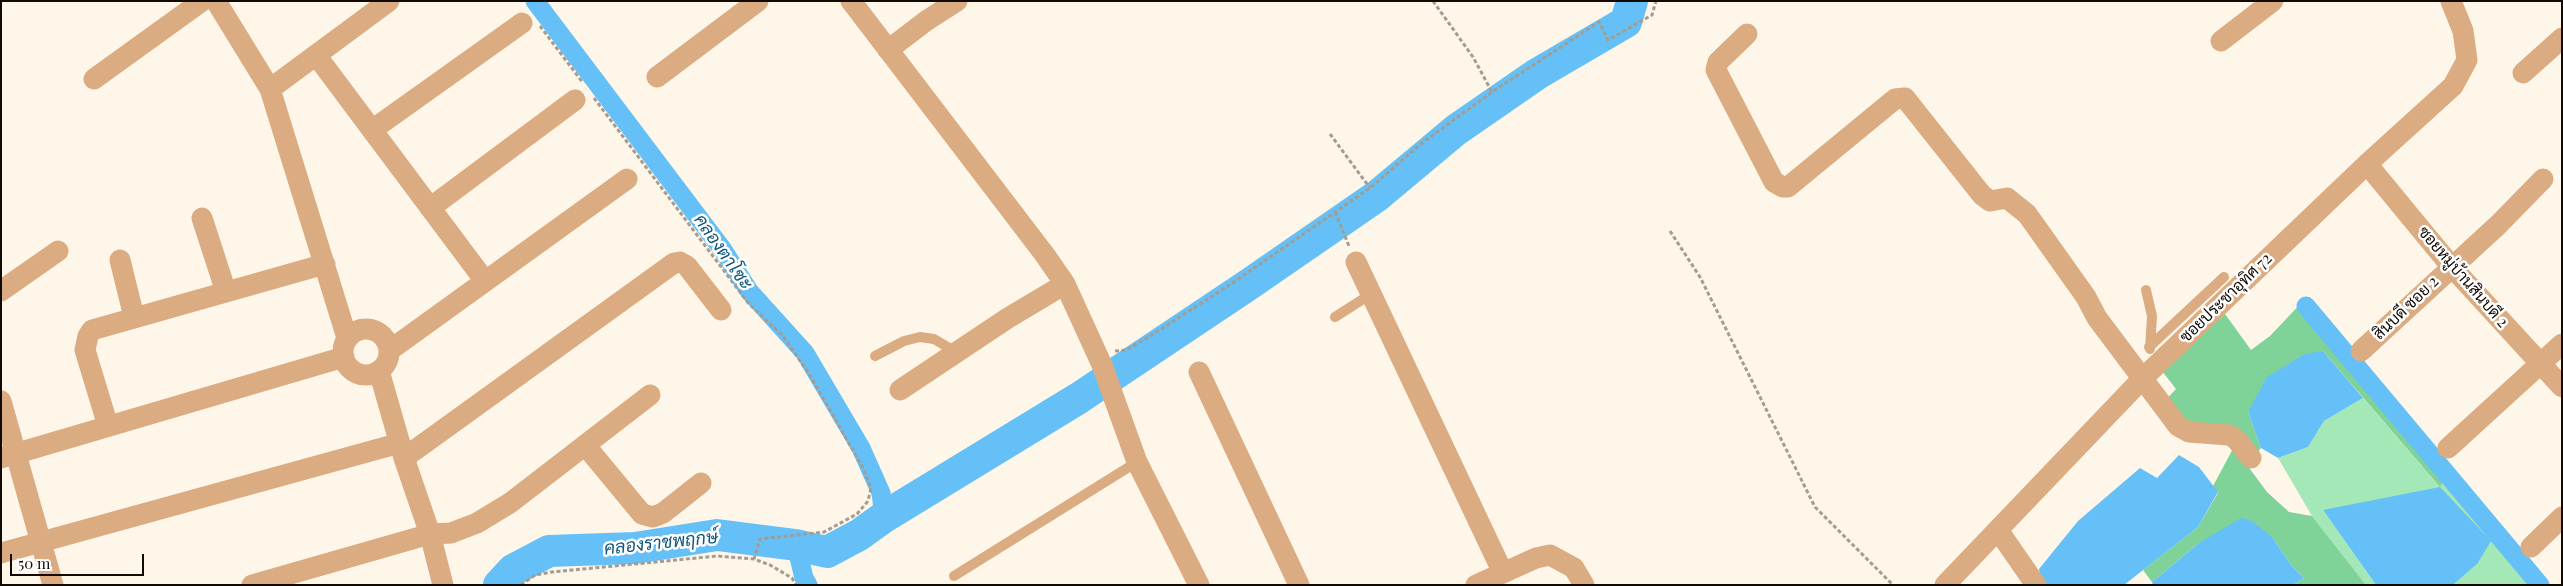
<!DOCTYPE html>
<meta charset="utf-8">
<style>
body{margin:0}
#map{position:relative;width:2563px;height:586px;overflow:hidden;background:#fff6ea;font-family:"Playfair Display",serif}
canvas{display:block}
.frame{position:absolute;inset:0;border:2px solid #110a03;pointer-events:none}
.scale{position:absolute;left:10px;top:554px;width:134px;height:22px;box-sizing:border-box;border:2px solid #110a03;border-top:0;padding-left:6px;font-size:15px;line-height:18px;white-space:nowrap;color:#110a03;-webkit-text-stroke:4px #fff;paint-order:stroke}
</style>
<div id="map">
<canvas width="2563" height="586"></canvas>
<div class="frame"></div>
<div class="scale">50 m</div>
</div>
<script>
const ctx = document.querySelector('canvas').getContext('2d');
ctx.lineJoin = 'round';
function fillPath(path, color) {
  ctx.fillStyle = color;
  ctx.fill(path, 'evenodd');
}
function toPath(rows) {
  const path = new Path2D();
  for (const r of rows) {
    if (r.length === 3) {
      path.moveTo(r[0] + r[2], r[1]);
      path.arc(r[0], r[1], r[2], 0, 2 * Math.PI);
      continue;
    }
    path.moveTo(r[0], r[1]);
    for (let i = 2; i < r.length; i += 2) path.lineTo(r[i], r[i + 1]);
  }
  return path;
}
function stroke(path, color, width, dash) {
  ctx.strokeStyle = color;
  ctx.lineWidth = width;
  ctx.lineCap = dash ? 'butt' : 'round';
  ctx.setLineDash(dash || []);
  ctx.stroke(path);
}
function write(font, color, halo, rows, align = 'center') {
  ctx.font = font + ' "Playfair Display",Sarabun,serif';
  ctx.lineWidth = 5;
  ctx.setLineDash([]);
  ctx.textBaseline = 'middle';
  ctx.strokeStyle = halo;
  ctx.fillStyle = color;
  for (const [text, x, y, turn = 0] of rows) {
    ctx.save();
    ctx.translate(x, y);
    ctx.rotate((+turn || 0) * Math.PI / 180);
    ctx.textAlign = isNaN(turn) ? turn : align;
    if (halo) ctx.strokeText(text, 0, 0);
    ctx.fillText(text, 0, 0);
    ctx.restore();
  }
}
fillPath(toPath([
 [2363,398,2439,486,2451,469,2550,585,2453,585,2477,564,2345,507,2323,510,2376,585,2366,585,2312,516,2278,458,2308,447,2324,421]
]), '#a3e8b6');
fillPath(toPath([
 [2305,299,2451,469,2440,487,2323,351,2248,412,2261,448,2247,465,2267,492,2289,512,2312,516,2366,585,2293,585,2304,578,2291,565,2273,538,2199,543,2152,582,2143,570,2198,527,2218,493,2213,486,2235,445,2157,409,2176,389,2162,371,2225,314,2251,350,2270,336]
]), '#7fd298');
fillPath(toPath([
 [2323,351,2363,398,2324,421,2308,447,2278,458,2261,448,2248,412,2267,377,2305,354],
 [2179,455,2199,467,2218,492,2198,527,2124,585,2042,585,2039,569,2078,521,2140,468,2157,478],
 [2440,487,2491,541,2477,564,2453,585,2376,585,2323,510],
 [2241,518,2252,521,2273,538,2291,565,2304,578,2293,585,2153,585,2152,582,2199,543]
]), '#64c0f6');
stroke(toPath([
 [535,1,723,250,749,291,805,353,861,448,881,493,884,517],
 [2306,306,2540,585],
 [796,545,804,578,808,585]
]), '#64c0f6', 19);
stroke(toPath([
 [499,585,513,570,549,551,635,548,717,535,796,545,827,552,859,535,884,517,1079,398,1248,285,1377,196,1456,130,1537,74,1626,22,1632,1]
]), '#64c0f6', 32);
stroke(toPath([
 [1433,1,1473,57,1492,92],
 [540,26,583,83],
 [594,98,749,304,782,335,808,372,862,466,871,488,868,501,857,514,824,532,760,539,754,559],
 [1330,134,1370,188],
 [1335,212,1349,246],
 [1670,231,1700,277,1815,507,1893,585],
 [1115,351,1126,350,1144,340,1228,286,1370,188,1422,143,1492,92,1599,22,1608,40,1652,15,1656,1],
 [521,585,535,575,552,572,717,556,754,559,770,565,792,578,796,585]
]), '#a49c92', 3, [4, 2.5]);
stroke(toPath([
 [2146,290,2152,316,2150,349],
 [1335,317,1371,294],
 [2149,347,2224,277],
 [875,356,904,341,920,337,934,339,956,352],
 [954,576,1137,462]
]), '#dbab81', 10);
stroke(toPath([
 [216,1,270,89,347,338],
 [851,1,1045,255,1065,284,1102,365,1137,462,1199,585],
 [1747,34,1718,62,1716,70,1774,182,1783,187,1788,187,1895,99,1905,98,1982,195,1990,201,2007,198,2027,214,2086,297,2097,318,2178,426,2189,432,2229,435,2236,439,2251,458],
 [2221,41,2273,1],
 [888,50,926,21,957,1],
 [316,55,485,281],
 [2523,73,2562,38],
 [657,77,758,1],
 [94,79,202,1],
 [270,89,389,1],
 [372,130,522,23],
 [2367,164,2451,266,2562,387],
 [430,208,575,100],
 [202,218,226,292],
 [120,260,134,317],
 [1356,262,1503,573],
 [1,291,58,251],
 [366,352,23],
 [390,350,627,179],
 [2361,351,2498,225,2543,179],
 [379,371,404,458,430,534,443,585],
 [1199,372,1299,585],
 [900,390,1008,318,1065,284],
 [1,401,53,585],
 [108,426,85,350,88,336,92,330,325,264],
 [585,445,642,514,653,517,663,513,701,483],
 [2448,448,2562,344],
 [1,458,344,357],
 [404,458,674,263,680,262,687,266,721,310],
 [1998,530,2036,585],
 [2531,547,2562,517],
 [1,553,400,443],
 [252,585,430,534,451,533,477,523,510,503,650,395],
 [1476,585,1536,558,1550,555,1574,568,1584,585],
 [1945,585,2143,378,2367,164,2453,86,2467,60,2463,31,2451,1]
]), '#dbab81', 21);
write('16px', '#110a03', '#fff', [
 ["ซอยหมู่บ้านสินบดี 2",2463,277,49],
 ["ซอยประชาอุทิศ 72",2226,298,-44],
 ["สินบดี ซอย 2",2406,308,-44]
]);
write('italic 18px', '#11587c', '#fff', [
 ["คลองตาโซะ",723,252,55],
 ["คลองราชพฤกษ์",661,543,-6]
]);
</script>
